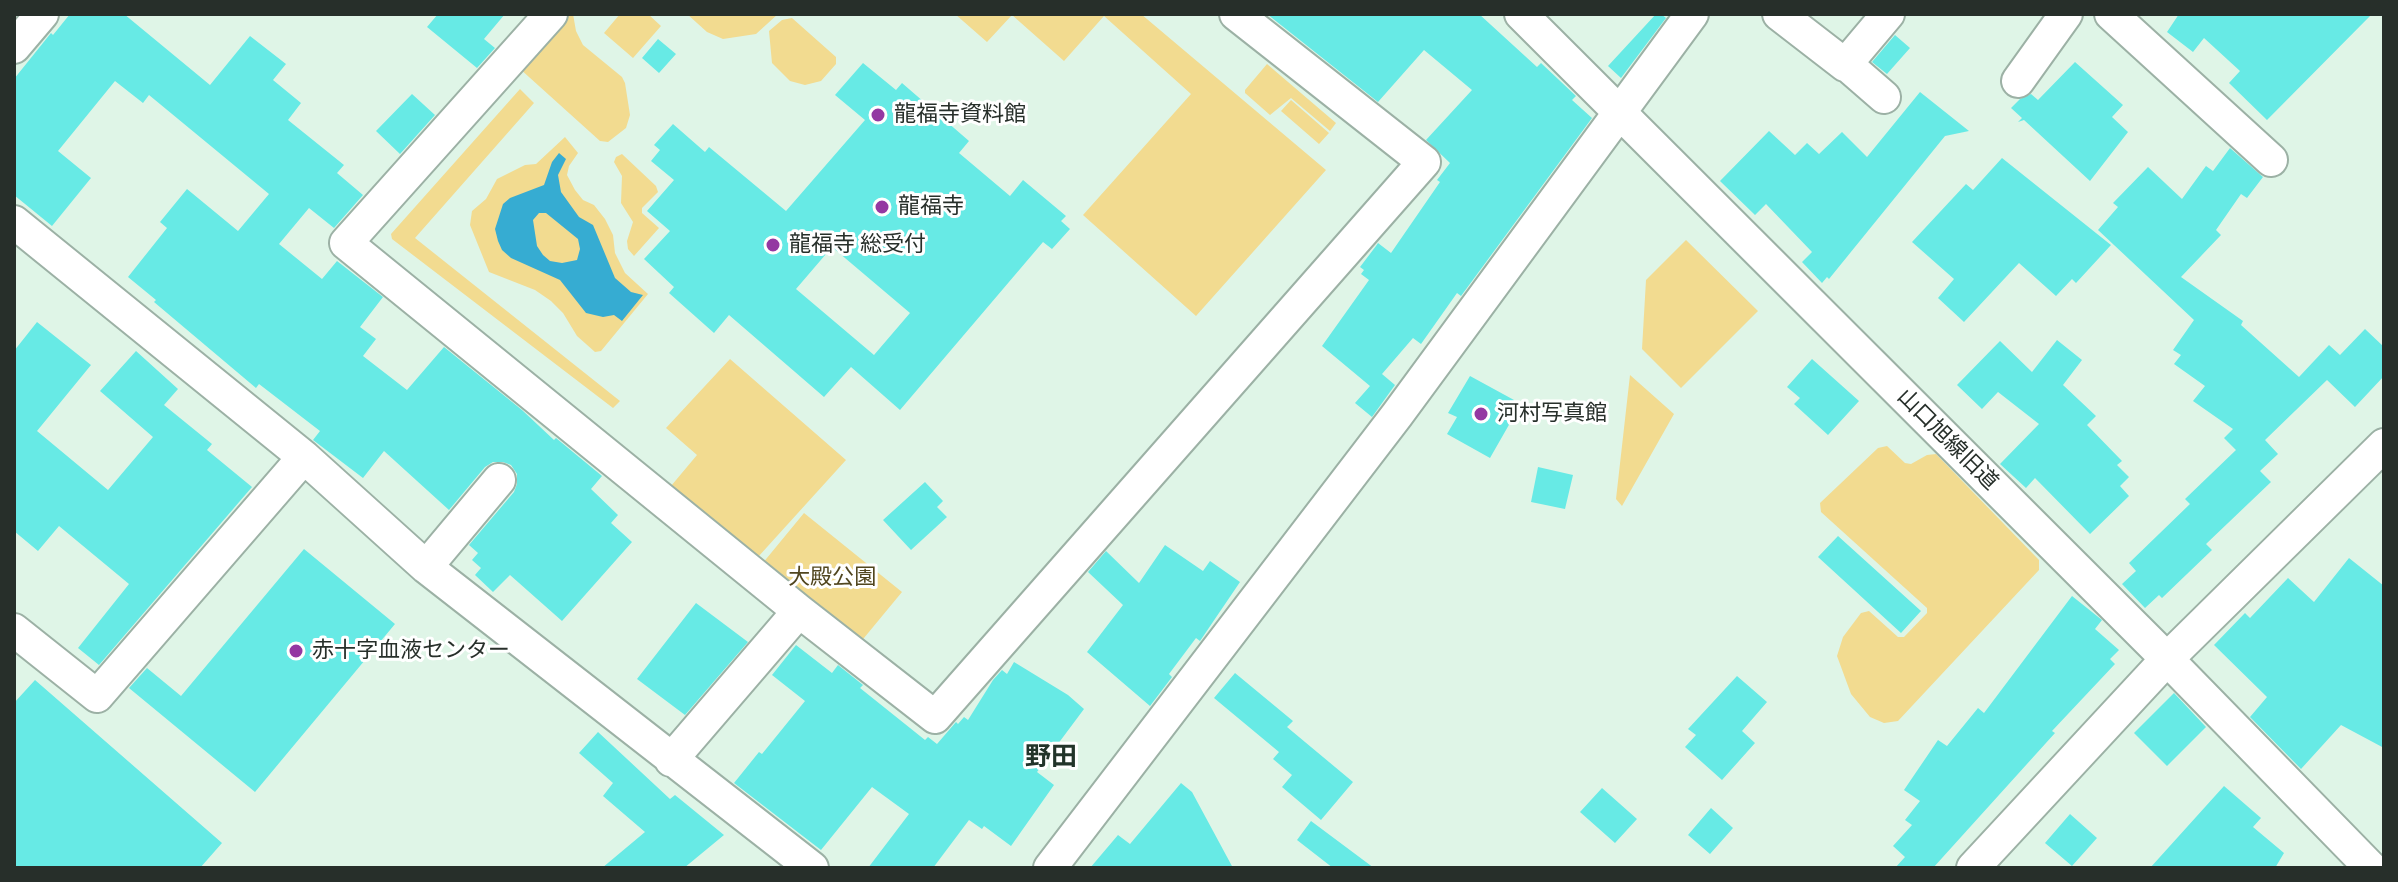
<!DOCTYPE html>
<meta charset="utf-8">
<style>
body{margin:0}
#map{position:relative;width:2398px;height:882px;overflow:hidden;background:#dff5e7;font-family:"Archivo Narrow",sans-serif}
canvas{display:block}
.frame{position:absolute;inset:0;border:16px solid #272f2a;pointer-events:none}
</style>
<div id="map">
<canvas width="2398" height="882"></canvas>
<div class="frame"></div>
</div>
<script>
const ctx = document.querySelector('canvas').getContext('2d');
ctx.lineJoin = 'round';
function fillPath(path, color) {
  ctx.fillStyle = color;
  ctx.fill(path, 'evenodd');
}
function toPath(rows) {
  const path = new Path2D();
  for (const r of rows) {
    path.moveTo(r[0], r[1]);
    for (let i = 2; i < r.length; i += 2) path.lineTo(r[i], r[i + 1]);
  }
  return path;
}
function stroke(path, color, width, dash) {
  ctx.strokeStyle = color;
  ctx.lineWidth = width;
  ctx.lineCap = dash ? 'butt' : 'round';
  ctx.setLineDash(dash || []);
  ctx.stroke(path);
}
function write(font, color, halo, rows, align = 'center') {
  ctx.font = font + ' "Archivo Narrow","Noto Sans JP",sans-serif';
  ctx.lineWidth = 6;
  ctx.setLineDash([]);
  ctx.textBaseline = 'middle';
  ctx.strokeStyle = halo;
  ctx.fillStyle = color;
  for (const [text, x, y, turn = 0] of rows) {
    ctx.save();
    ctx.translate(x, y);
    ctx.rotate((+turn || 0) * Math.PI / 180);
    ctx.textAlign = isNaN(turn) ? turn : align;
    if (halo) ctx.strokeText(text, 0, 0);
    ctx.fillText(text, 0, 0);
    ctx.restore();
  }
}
fillPath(toPath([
 [561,14,573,14,576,31,583,45,622,77,625,83,630,115,626,128,608,142,600,141,519,68],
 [620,14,648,14,661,26,633,58,604,33],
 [687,14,778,14,756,34,723,39,707,32],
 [955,14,1141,14,1326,170,1196,316,1083,215,1191,94,1104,16,1064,61,1012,15,987,42],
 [792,18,836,57,836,64,821,81,805,85,790,81,772,63,769,31,782,20],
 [1267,64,1336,123,1330,131,1291,98,1270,115,1245,93,1245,90],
 [520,89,534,103,415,238,620,401,613,408,392,239,391,234],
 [1291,100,1329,133,1319,144,1281,111],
 [565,137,578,153,569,166,567,175,575,190,583,200,594,205,605,219,613,235,615,253,625,273,648,294,601,351,595,352,577,336,563,313,551,301,535,290,489,272,470,225,472,211,486,199,497,179,525,165,536,164],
 [622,154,656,186,658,192,642,208,642,213,659,228,634,256,628,249,627,241,633,222,621,203,622,176,614,162,616,157],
 [1686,240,1758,311,1681,388,1642,349,1646,280],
 [730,359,846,460,758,557,671,486,697,455,666,428],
 [1630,375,1674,414,1622,506,1616,499],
 [1887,446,1905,463,1911,464,1927,455,1936,454,2039,560,2039,570,1898,721,1884,723,1870,717,1851,694,1837,656,1843,637,1861,613,1869,611,1898,637,1904,637,1927,613,1927,608,1821,512,1820,503,1878,448],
 [804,513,902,592,859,644,762,564]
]), '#f2db90');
fillPath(toPath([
 [559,153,566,159,558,175,561,192,579,217,593,225,615,278,631,292,643,295,622,321,614,315,603,317,586,313,560,280,511,258,502,250,498,241,495,229,503,204,510,198,544,185,552,162],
 [546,213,578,239,580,249,577,260,562,263,550,261,543,255,537,246,533,220,539,213]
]), '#36acd2');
fillPath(toPath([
 [70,14,124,14,210,85,250,36,286,64,273,80,301,103,288,120,344,165,337,173,363,195,334,228,309,208,279,244,322,279,337,261,383,297,360,327,376,339,363,356,407,390,444,347,522,410,554,440,556,438,602,476,591,489,618,515,611,523,632,542,562,621,510,575,493,592,475,575,481,568,472,560,478,553,469,545,514,492,517,484,517,474,511,465,503,462,493,462,485,467,449,510,384,451,363,478,313,440,320,431,259,384,256,388,154,302,156,300,128,277,167,228,160,222,187,189,238,231,269,194,149,95,143,103,115,81,58,151,91,178,52,226,14,195,14,79,51,33,53,35],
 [438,14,505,14,484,39,495,48,477,68,427,27],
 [1267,14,1479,14,1537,67,1541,63,1576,96,1572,100,1592,118,1461,296,1457,293,1421,344,1413,338,1382,374,1395,385,1372,417,1355,403,1370,386,1322,346,1369,280,1361,274,1364,270,1360,267,1376,246,1378,243,1391,253,1440,182,1437,180,1450,163,1426,140,1472,90,1424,50,1378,102],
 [1656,14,1661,14,1666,18,1621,78,1608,66],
 [2179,14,2372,14,2267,120,2229,83,2240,71,2204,38,2193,52,2167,32],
 [1895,35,1910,48,1887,74,1872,62],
 [658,39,676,54,659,73,642,58],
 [2075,62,2123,105,2112,117,2128,132,2090,181,2024,120,2018,122,2022,118,2011,108,2020,99,2031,94,2038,100],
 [863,63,896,90,902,83,969,141,959,153,1010,196,1023,180,1066,216,1061,221,1070,229,1052,249,1043,242,900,410,851,367,824,397,729,315,714,333,669,293,674,287,644,259,670,231,647,211,674,180,651,161,660,150,654,145,673,124,705,152,709,147,786,211,865,120,835,95],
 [832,247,910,313,874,355,796,289],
 [1920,92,1969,131,1945,136,1829,279,1827,277,1822,283,1802,262,1812,252,1766,204,1755,215,1720,181,1769,131,1795,155,1807,143,1819,154,1842,132,1867,157],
 [412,94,435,115,400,154,376,131],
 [2230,148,2263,177,2247,198,2241,194,2216,230,2221,235,2181,277,2243,321,2241,325,2299,377,2329,345,2340,355,2365,329,2384,347,2384,376,2355,407,2327,380,2265,440,2278,454,2260,471,2271,482,2206,544,2212,550,2162,598,2159,595,2145,608,2122,584,2136,571,2129,563,2190,504,2185,499,2236,450,2224,438,2233,429,2193,401,2205,386,2174,364,2181,355,2173,350,2194,320,2098,230,2118,207,2113,203,2148,167,2182,199,2206,166,2213,171],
 [2002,158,2111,245,2076,283,2072,279,2056,296,2019,263,1964,322,1938,298,1954,279,1912,242,1966,184,1973,190],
 [37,322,91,365,37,431,108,490,153,437,100,391,136,351,178,389,164,405,212,444,207,450,252,487,99,665,78,648,129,584,59,526,38,551,14,531,14,351],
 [2057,340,2082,360,2063,385,2096,416,2087,425,2122,461,2117,465,2129,477,2120,486,2129,496,2090,534,2035,478,2026,488,2000,464,2039,424,1998,392,1982,409,1957,385,2000,341,2032,372],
 [1812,359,1859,401,1828,435,1794,404,1800,398,1787,387],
 [1470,376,1514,400,1507,413,1514,416,1490,458,1447,434,1457,417,1448,413],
 [1538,467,1573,475,1565,509,1531,502],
 [925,482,943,501,937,507,947,517,911,550,883,520],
 [1838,536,1921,611,1901,633,1818,557],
 [1165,545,1203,571,1210,561,1240,582,1200,641,1196,638,1169,674,1172,677,1150,706,1087,652,1123,605,1088,572,1106,551,1139,583],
 [304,549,395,624,255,792,129,688,147,668,181,696],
 [2349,558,2384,586,2384,748,2341,725,2301,769,2250,717,2267,697,2214,645,2245,613,2250,618,2288,578,2314,602],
 [2072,596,2102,620,2095,629,2119,650,2110,659,2115,664,2052,731,2055,733,1933,868,1895,868,1905,857,1893,846,1912,825,1905,820,1920,801,1904,790,1938,740,1947,746,1978,708,1984,713],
 [696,603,748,642,685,715,637,679],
 [796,645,832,673,838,665,863,685,860,688,925,740,928,737,937,744,956,722,958,724,964,717,968,720,993,680,1002,670,1007,674,1014,662,1068,695,1084,709,1037,772,1054,785,1011,846,984,826,982,829,969,820,933,868,868,868,909,814,872,787,821,850,734,783,759,752,762,754,805,701,772,675],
 [1235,673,1293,721,1287,727,1353,782,1321,820,1282,787,1292,775,1273,759,1279,752,1214,698],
 [1737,676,1767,702,1742,731,1755,743,1722,780,1685,747,1696,735,1688,729],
 [35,680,222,843,200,868,14,868,14,703],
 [2174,693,2206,727,2167,766,2134,733],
 [598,732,670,799,675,795,724,835,684,868,602,868,645,832,603,796,613,783,579,753],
 [1181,783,1192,792,1233,868,1090,868,1118,835,1130,844],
 [2224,786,2261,818,2253,827,2284,853,2275,868,2150,868],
 [1602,788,1637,819,1615,843,1580,812],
 [1711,808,1733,828,1710,854,1688,835],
 [2070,814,2097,838,2072,866,2045,843],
 [1311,821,1374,868,1333,868,1297,840]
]), '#67eae5');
const minor = toPath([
 [551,14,346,243,799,611,935,717,1424,162,1236,14],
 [1521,14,2167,659,2371,868],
 [1779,14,1845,65,1888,14],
 [2111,14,2271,160],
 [14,47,42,14],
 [1846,64,1884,97],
 [2018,81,2066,14],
 [14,222,304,457,426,567,812,868],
 [426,567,499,480],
 [14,630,97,696,304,457],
 [671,760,799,611],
 [1050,868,1397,415,1692,14],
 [1973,868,2167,659,2384,445]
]);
stroke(minor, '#9cb1a5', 36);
stroke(minor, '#fff', 32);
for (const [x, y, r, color] of [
 [878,115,8,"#9438a2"],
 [882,207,8,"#9438a2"],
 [773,245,8,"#9438a2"],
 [1481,414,8,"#9438a2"],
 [296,651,8,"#9438a2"]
]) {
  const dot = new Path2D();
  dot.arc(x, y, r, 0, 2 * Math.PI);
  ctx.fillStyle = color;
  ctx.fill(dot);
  stroke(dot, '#fff', 3);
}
write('22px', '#272f2a', '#fff', [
 ["龍福寺資料館",894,115],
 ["龍福寺",898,207],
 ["龍福寺 総受付",789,245],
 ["河村写真館",1497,414],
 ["赤十字血液センター",312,651]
], 'left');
write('22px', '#272f2a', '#fff', [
 ["山口旭線旧道",1947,440,45]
]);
write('22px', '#51461f', '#fff', [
 ["大殿公園",832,578]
]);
write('bold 26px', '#22342a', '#fff', [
 ["野田",1051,758]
]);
</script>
